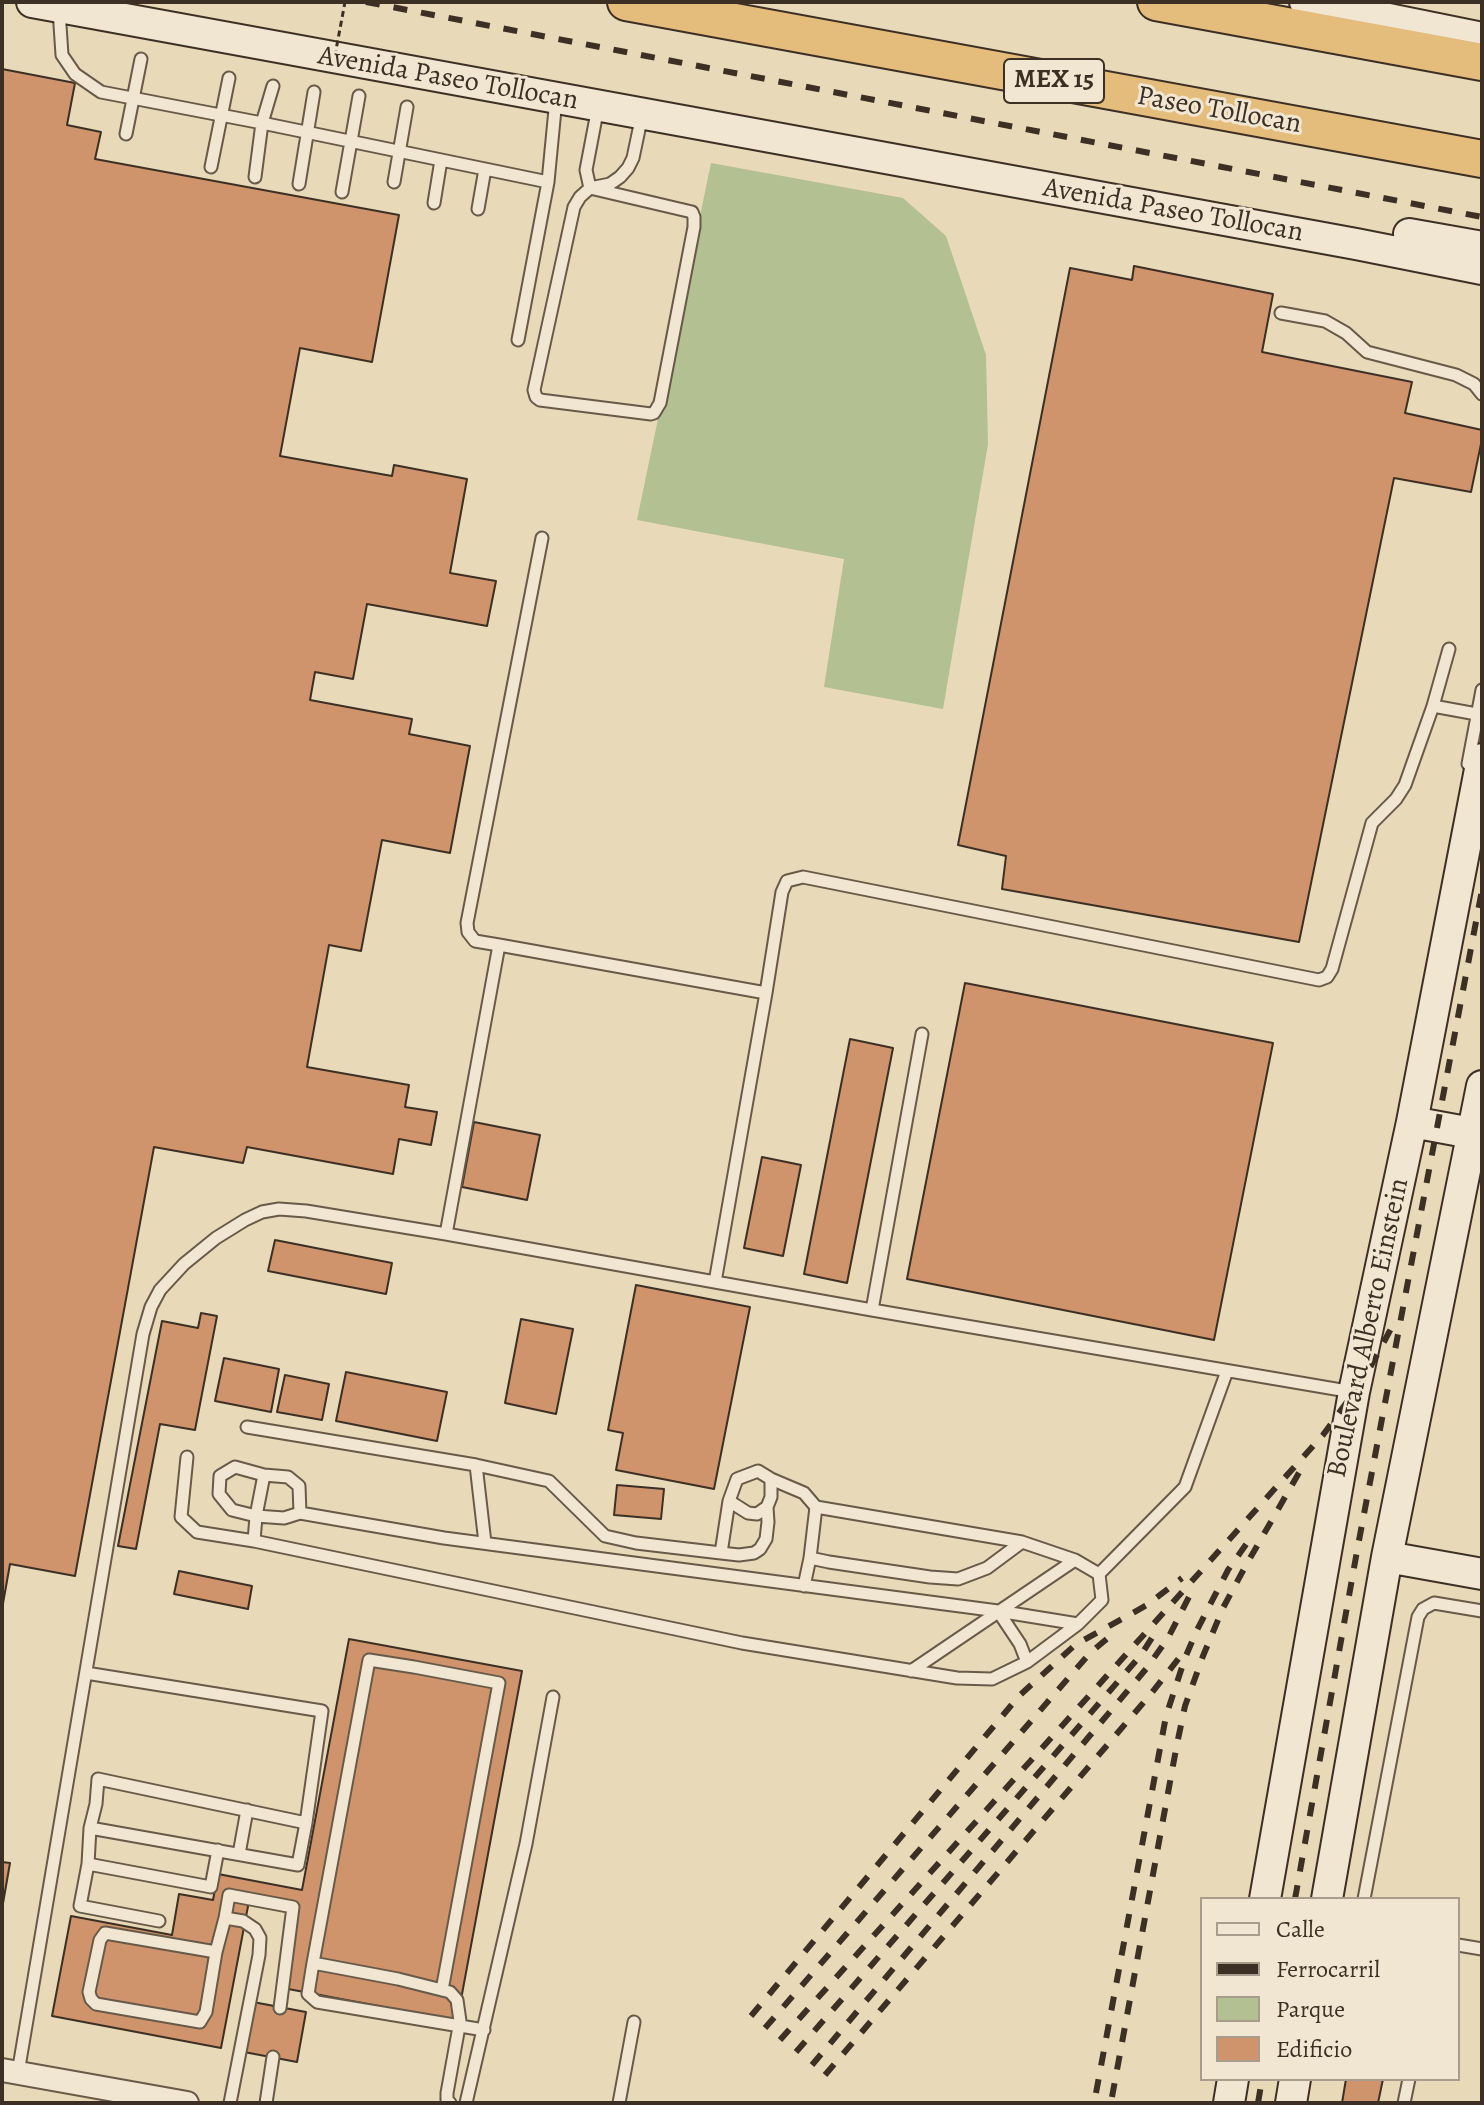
<!DOCTYPE html>
<style>
body{margin:0}
#map{position:relative;width:1484px;height:2105px;overflow:hidden;background:#e8d9b8;font-family:Alegreya,serif}
canvas{display:block}
.frame{position:absolute;inset:0;border:4px solid #3c3024;pointer-events:none}
.legend{position:absolute;left:1200px;top:1897px;width:260px;height:184px;box-sizing:border-box;background:#f0e6d1;border:2px solid #a89d8c;margin:0;padding:10px 14px;list-style:none;font-size:24px;color:#3c3024}
.legend li{display:flex;align-items:center;gap:16px;height:40px}
.legend b{width:40px;border:2px solid #a89d8c}
</style>
<div id="map">
<canvas width="1484" height="2105"></canvas>
<div class="frame"></div>
<ul class="legend">
<li><b style="height:10px;background:#f0e6d1"></b>Calle</li>
<li><b style="height:10px;background:#3c3024"></b>Ferrocarril</li>
<li><b style="height:22px;background:#b2c092"></b>Parque</li>
<li><b style="height:22px;background:#cf946b"></b>Edificio</li>
</ul>
</div>
<script>
const ctx = document.querySelector('canvas').getContext('2d');
ctx.lineJoin = 'round';
function fillPath(path, color) {
  ctx.fillStyle = color;
  ctx.fill(path, 'evenodd');
}
function toPath(rows) {
  const path = new Path2D();
  for (const r of rows) {
    path.moveTo(r[0], r[1]);
    for (let i = 2; i < r.length; i += 2) path.lineTo(r[i], r[i + 1]);
  }
  return path;
}
function stroke(path, color, width, dash) {
  ctx.strokeStyle = color;
  ctx.lineWidth = width;
  ctx.lineCap = dash ? 'butt' : 'round';
  ctx.setLineDash(dash || []);
  ctx.stroke(path);
}
function write(font, color, halo, rows, align = 'center') {
  ctx.font = font + ' Alegreya,serif';
  ctx.lineWidth = 6;
  ctx.setLineDash([]);
  ctx.textBaseline = 'middle';
  ctx.strokeStyle = halo;
  ctx.fillStyle = color;
  for (const [text, x, y, turn = 0] of rows) {
    ctx.save();
    ctx.translate(x, y);
    ctx.rotate((+turn || 0) * Math.PI / 180);
    ctx.textAlign = isNaN(turn) ? turn : align;
    if (halo) ctx.strokeText(text, 0, 0);
    ctx.fillText(text, 0, 0);
    ctx.restore();
  }
}
fillPath(toPath([
 [711,163,903,198,946,236,986,355,988,444,943,709,824,687,844,559,637,520]
]), '#b2c092');
const building = toPath([
 [2,69,75,83,67,125,101,132,95,159,399,215,372,362,300,348,280,456,392,476,394,465,467,479,450,573,496,581,487,626,367,604,353,679,315,672,310,700,412,719,409,734,470,746,450,853,382,840,361,951,329,945,307,1067,409,1085,405,1107,437,1112,431,1145,399,1139,393,1174,247,1147,243,1163,154,1147,75,1576,10,1564,2,1609,2,69],
 [1134,266,1273,294,1262,352,1412,382,1405,413,1482,430,1482,439,1471,492,1394,478,1299,942,1002,889,1006,856,958,845,1070,268,1132,280,1134,266],
 [965,983,1273,1043,1214,1340,907,1279,965,983],
 [850,1039,893,1048,847,1283,804,1274,850,1039],
 [474,1122,540,1135,527,1200,462,1187,474,1122],
 [762,1157,801,1165,783,1256,744,1248,762,1157],
 [275,1240,392,1263,386,1294,268,1271,275,1240],
 [636,1285,750,1307,714,1489,616,1470,623,1433,608,1430,636,1285],
 [201,1313,217,1316,195,1430,160,1424,136,1549,118,1546,162,1321,198,1328,201,1313],
 [521,1319,573,1329,556,1414,505,1403,521,1319],
 [224,1358,279,1369,271,1412,215,1401,224,1358],
 [346,1372,447,1392,437,1441,336,1421,346,1372],
 [285,1375,329,1384,322,1420,277,1412,285,1375],
 [617,1485,664,1489,661,1519,614,1515,617,1485],
 [179,1571,252,1586,248,1609,174,1594,179,1571],
 [349,1639,522,1671,457,2021,283,1988,298,1910,249,1901,221,2048,52,2016,71,1916,172,1935,179,1894,213,1900,218,1874,302,1890,349,1639],
 [2,1862,10,1863,2,1909,2,1862],
 [253,2002,306,2012,297,2062,244,2052,253,2002],
 [1346,2079,1383,2079,1378,2103,1342,2103,1346,2079]
]);
fillPath(building, '#cf946b');
stroke(building, '#3c3024', 2);
const service = toPath([
 [59,10,62,55,75,74,101,92,262,123,548,182],
 [598,107,586,170,590,188,692,212,694,217,694,227,660,403,654,413,651,414,540,400,536,397,534,390,574,207,580,197,590,188,610,184,620,177,628,168,633,158,642,115],
 [126,134,141,59],
 [211,167,229,78],
 [255,177,262,123,273,86],
 [394,182,407,107],
 [299,184,314,92],
 [342,192,359,96],
 [434,203,441,160],
 [478,209,485,169],
 [1281,313,1325,321,1346,333,1367,352,1456,375,1474,384,1482,394],
 [518,340,548,182,556,99],
 [1433,706,1449,649],
 [1468,764,1482,690],
 [499,945,475,941,468,932,467,923,542,538],
 [446,1234,872,1310,1353,1392],
 [715,1282,766,993],
 [872,1310,922,1034],
 [247,1427,476,1465,549,1481,605,1536,636,1543,721,1553,729,1501,737,1479,758,1471,771,1479,804,1493,816,1507,1022,1542,1075,1560],
 [187,1457,181,1517,197,1532,254,1541,742,1643,957,1678,992,1679,1027,1662,1078,1624,1102,1600,1099,1574,1185,1487,1227,1371],
 [476,1465,485,1543],
 [729,1501,748,1513,757,1514,767,1507,771,1497,771,1479],
 [816,1507,810,1558,829,1562,930,1577,958,1579,987,1568,1022,1542],
 [300,1513,299,1486,288,1477,264,1475,235,1467,220,1476,219,1494,232,1510,256,1516,284,1518,300,1513,444,1538,998,1611,1078,1624],
 [254,1541,256,1516,264,1475],
 [721,1553,739,1555,754,1553,760,1549,766,1539,768,1522,767,1507],
 [804,1586,810,1558],
 [998,1611,1020,1644,1027,1662],
 [911,1671,1075,1560,1099,1574],
 [86,1673,322,1711,306,1823,298,1865,90,1828,96,1804,98,1779,306,1823],
 [90,1828,88,1864,80,1906,159,1921],
 [239,1854,247,1810],
 [88,1864,211,1887,218,1850],
 [1364,1899,1418,1617,1423,1609,1434,1603,1482,1611],
 [225,1918,229,1895,293,1907,280,2008],
 [1458,1945,1482,1949],
 [216,1952,105,1933,100,1940,89,1992,91,1999,96,2004,200,2022,206,2012,216,1952,225,1918,243,1921,255,1929,260,1938,259,1955,230,2103],
 [313,1963,308,1994,317,2002,484,2030],
 [442,1990,499,1683,414,1667,369,1660,313,1963,398,1979,450,1992,457,2000,460,2021,447,2093,447,2100,450,2103],
 [18,2073,143,1334,151,1307,160,1290,184,1264,216,1238,245,1220,262,1212,279,1209,306,1211,446,1234,499,945,766,993,782,892,787,881,803,877,1319,980,1327,977,1332,969,1372,823,1396,799,1405,785,1433,706,1482,715],
 [266,2103,273,2057],
 [466,2103,526,1844,553,1697],
 [619,2103,634,2022],
 [1404,2103,1409,2079]
]);
const minor = toPath([
 [2,2070,187,2103]
]);
const secondary = toPath([
 [32,2,1356,244,1482,269],
 [1305,2,1482,38],
 [1409,234,1482,247],
 [1412,1122,1482,1135],
 [1387,1557,1482,1574],
 [1265,1899,1354,1392,1412,1122,1482,759],
 [1327,1899,1387,1557,1482,1086],
 [1229,2103,1233,2079],
 [1291,2103,1295,2079]
]);
const trunk = toPath([
 [626,2,1482,159],
 [1156,2,1482,62]
]);
stroke(service, '#675a49', 15);
stroke(minor, '#675a49', 26);
stroke(secondary, '#3c3024', 34);
stroke(trunk, '#3c3024', 40);
stroke(service, '#f0e6d1', 11);
stroke(minor, '#f0e6d1', 22);
stroke(secondary, '#f0e6d1', 30);
stroke(trunk, '#e4bc7c', 36);
stroke(toPath([
 [366,2,1482,217],
 [1295,1899,1357,1551,1482,890],
 [751,2016,1019,1696,1075,1645,1147,1605,1182,1578],
 [765,2028,1090,1653,1115,1632],
 [780,2040,1323,1435,1365,1377,1393,1325],
 [796,2052,1141,1655,1155,1633],
 [812,2065,1146,1669,1168,1638,1195,1585],
 [825,2075,1150,1695,1179,1658],
 [1096,2093,1166,1716,1185,1658,1197,1630,1228,1570,1247,1543],
 [1112,2097,1177,1744,1185,1706,1203,1656,1223,1608,1245,1567,1304,1464],
 [1258,2103,1262,2079]
]), '#3c3024', 6, [14, 14]);
stroke(toPath([
 [333,66,345,2]
]), '#3c3024', 3, [6, 4]);
for (const [x, y, w] of [
 [1054,81,100]
]) {
  const box = new Path2D();
  box.roundRect(x - w / 2, y - 22, w, 44, 6);
  ctx.fillStyle = '#f0e6d1';
  ctx.fill(box);
  stroke(box, '#3c3024', 2);
}
write('bold 26px', '#3c3024', null, [
 ["MEX 15",1054,81]
]);
write('28px', '#3c3024', '#f0e6d1', [
 ["Avenida Paseo Tollocan",448,79,10],
 ["Paseo Tollocan",1219,111,10],
 ["Avenida Paseo Tollocan",1173,211,10],
 ["Boulevard Alberto Einstein",1369,1328,-78]
]);
</script>
